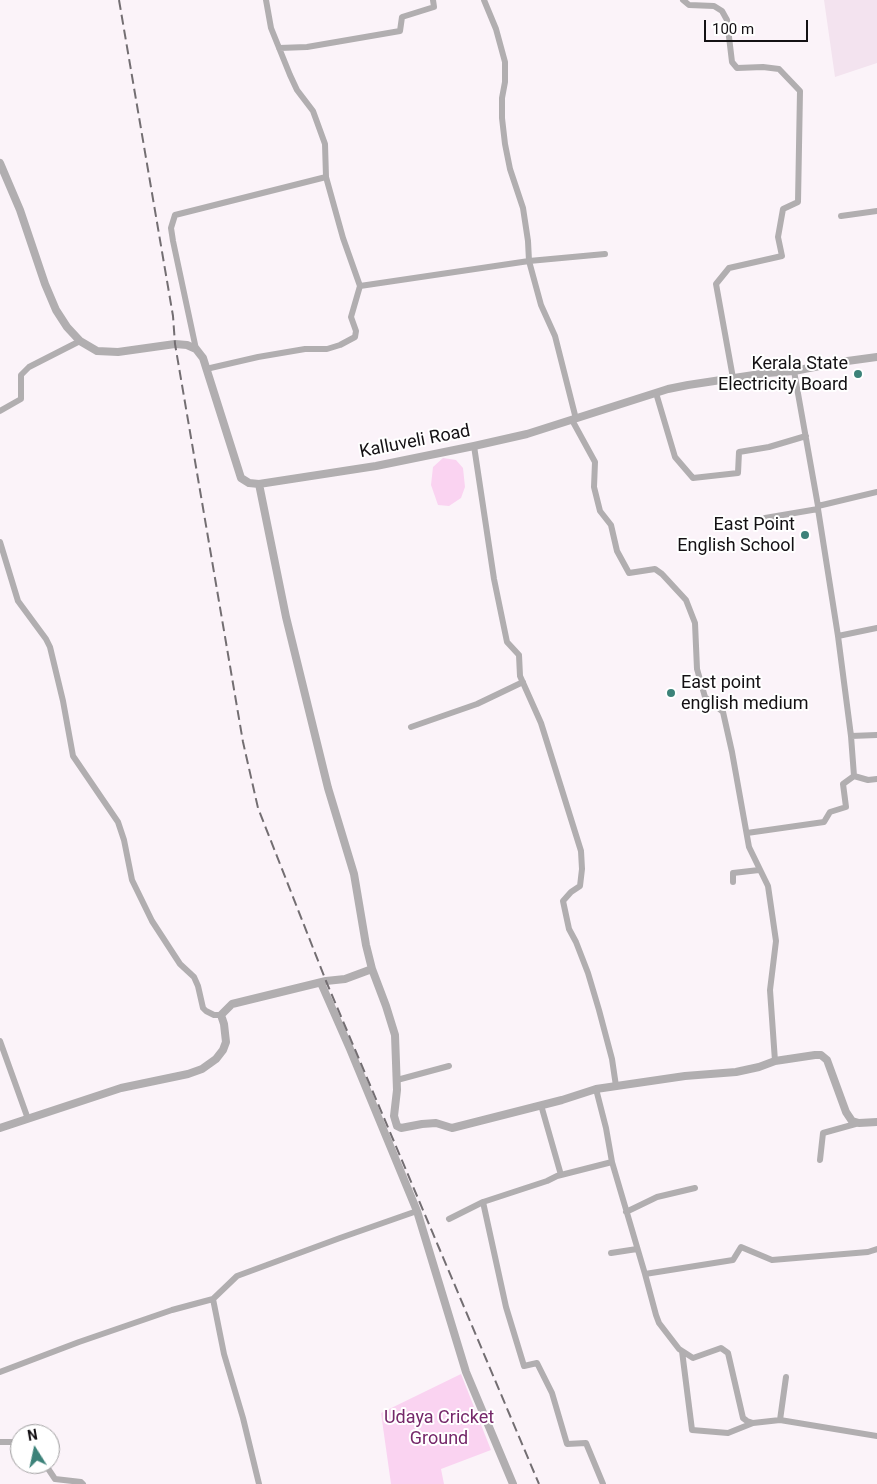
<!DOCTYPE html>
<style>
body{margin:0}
#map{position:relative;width:877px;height:1484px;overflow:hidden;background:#fbf3f9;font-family:Roboto,sans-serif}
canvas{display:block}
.north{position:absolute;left:10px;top:1424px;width:50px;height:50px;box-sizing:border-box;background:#fff;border:1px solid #a1a0a1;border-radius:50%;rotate:350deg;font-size:14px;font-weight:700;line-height:20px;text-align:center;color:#141114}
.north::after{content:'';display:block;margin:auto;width:18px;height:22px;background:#3c8279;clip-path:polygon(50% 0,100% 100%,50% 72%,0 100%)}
.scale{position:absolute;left:704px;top:20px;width:104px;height:22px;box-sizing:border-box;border:2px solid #141114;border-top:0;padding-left:6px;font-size:15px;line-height:18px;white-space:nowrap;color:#141114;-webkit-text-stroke:4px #fff;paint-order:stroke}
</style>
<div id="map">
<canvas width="877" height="1484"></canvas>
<div class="north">N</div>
<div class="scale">100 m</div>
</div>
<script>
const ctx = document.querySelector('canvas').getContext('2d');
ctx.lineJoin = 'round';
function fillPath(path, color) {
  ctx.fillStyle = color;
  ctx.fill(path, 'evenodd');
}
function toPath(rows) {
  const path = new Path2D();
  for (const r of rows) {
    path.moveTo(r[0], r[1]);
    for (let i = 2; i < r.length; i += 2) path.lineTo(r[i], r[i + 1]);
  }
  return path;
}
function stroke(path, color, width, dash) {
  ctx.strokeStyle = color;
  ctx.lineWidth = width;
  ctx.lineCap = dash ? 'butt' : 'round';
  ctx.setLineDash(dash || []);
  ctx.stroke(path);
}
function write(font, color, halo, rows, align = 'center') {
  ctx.font = font + ' Roboto,sans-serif';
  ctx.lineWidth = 4;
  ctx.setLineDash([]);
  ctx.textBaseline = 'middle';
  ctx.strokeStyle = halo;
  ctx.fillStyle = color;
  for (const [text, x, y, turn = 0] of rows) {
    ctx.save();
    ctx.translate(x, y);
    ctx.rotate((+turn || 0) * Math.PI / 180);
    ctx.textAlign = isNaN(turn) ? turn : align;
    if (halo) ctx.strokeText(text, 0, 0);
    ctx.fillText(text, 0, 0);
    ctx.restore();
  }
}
fillPath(toPath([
 [824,0,877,0,877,63,835,77]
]), '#f3e3ef');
fillPath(toPath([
 [443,458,456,460,463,468,465,487,461,498,449,506,438,505,431,485,433,467],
 [461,1374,491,1450,441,1469,444,1484,391,1484,381,1413]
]), '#fad3f1');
stroke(toPath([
 [266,0,271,28,290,75,297,90,313,111,325,144,326,177,343,238,360,286,529,261,605,254],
 [484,0,496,29,505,62,505,82,502,98,502,118,505,144,510,169,523,208,528,241,529,261,541,305,555,336,576,419],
 [683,0,689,5,714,6,722,11,727,20,732,62,737,68,763,67,779,69,800,91,798,202,783,209,778,237,782,256,729,268,716,284,733,378],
 [279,48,307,47,400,31,402,17,434,7,433,0],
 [841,216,877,211],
 [196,349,173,241,171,228,175,215,326,177],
 [206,369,258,357,305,349,327,349,340,345,355,337,356,331,351,317,360,286],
 [794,371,818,506],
 [656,393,675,457,693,478,738,473,739,452,769,447,806,436],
 [0,411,21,399,21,375,29,367,80,341],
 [572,420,595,462,594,487,600,511,611,525,617,551,629,573,655,569,662,574,686,600,695,623,697,669,705,697,723,712,732,752,749,847,768,886,776,941,770,990,775,1061],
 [474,446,494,579,507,642,519,655,520,676,541,723,581,851,582,869,580,886,571,892,563,901,569,929,576,942,588,973,599,1010,612,1059,616,1086],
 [818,509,838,636,851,736,854,776],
 [765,518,818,509,818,506,877,492],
 [0,542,18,601,46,639,50,647,63,701,73,756,118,822,124,840,132,880,152,921,180,964,194,977,198,986,203,1008,206,1011,214,1015,221,1015],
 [838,636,877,628],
 [411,727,477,704,523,682],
 [851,736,877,735],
 [854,776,868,780,877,779],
 [747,833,824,822,830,812,846,807,843,784,854,776],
 [733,882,733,873,759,870],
 [0,1041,28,1119],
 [397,1080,449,1066],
 [596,1089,606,1128,612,1162,645,1274,656,1315,659,1323,679,1349,693,1358,721,1348,728,1353,743,1418,747,1421,753,1423,780,1420,877,1436],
 [541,1105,561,1175],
 [820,1160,823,1133,859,1123],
 [483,1202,506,1307,524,1366,537,1363,552,1393,567,1444,586,1443,603,1484],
 [626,1212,657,1197,695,1188],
 [449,1219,483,1202,547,1181,557,1176,612,1162],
 [611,1253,637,1249],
 [645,1274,733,1260,741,1247,772,1260,868,1252,877,1249],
 [213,1299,224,1354,243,1418,259,1484],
 [682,1351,692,1430,728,1433,753,1423],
 [0,1372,79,1342,172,1310,213,1299,237,1276,340,1238,417,1211],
 [780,1420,786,1377],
 [0,1442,12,1442,20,1451],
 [45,1464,55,1479,81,1482,83,1484]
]), '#b1aeb0', 6);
stroke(toPath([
 [0,163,20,210,45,284,56,310,67,327,80,341,97,351,118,352,175,344,187,345,196,349,203,358,241,478,249,483,259,484,376,466,474,446,527,434,668,389,688,385,767,373,794,371,840,362,877,357],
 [259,484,286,617,328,788,354,874,366,945,372,969,386,1006,395,1035,397,1090,394,1116,397,1126,401,1128,422,1124,436,1123,452,1128,562,1100,596,1089,685,1076,736,1072,759,1067,775,1061,815,1055,821,1055,827,1060,846,1112,852,1121,859,1123,877,1122],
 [321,983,350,1049,417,1211,466,1372,513,1484],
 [0,1128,121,1088,188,1074,202,1069,216,1059,223,1050,226,1042,224,1024,221,1015,232,1004,326,981,345,979,372,969]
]), '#b1aeb0', 8);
stroke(toPath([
 [119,0,173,316,175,344,243,742,258,808,326,981,539,1484]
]), '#736e72', 2, [10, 5]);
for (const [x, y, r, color] of [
 [858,374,5,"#3c8279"],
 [805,535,5,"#3c8279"],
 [671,693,5,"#3c8279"]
]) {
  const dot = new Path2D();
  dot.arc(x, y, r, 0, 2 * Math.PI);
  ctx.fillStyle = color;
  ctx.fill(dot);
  stroke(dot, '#fff', 2);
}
write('18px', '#141114', '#fff', [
 ["Kerala State",848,364],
 ["Electricity Board",848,385],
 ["East Point",795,525],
 ["English School",795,546],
 ["East point",681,683,"left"],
 ["english medium",681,704,"left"]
], 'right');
write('18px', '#141114', '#fff', [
 ["Kalluveli Road",415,442,-11]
]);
write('18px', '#75286a', '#fff', [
 ["Udaya Cricket",439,1418],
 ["Ground",439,1439]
]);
</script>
